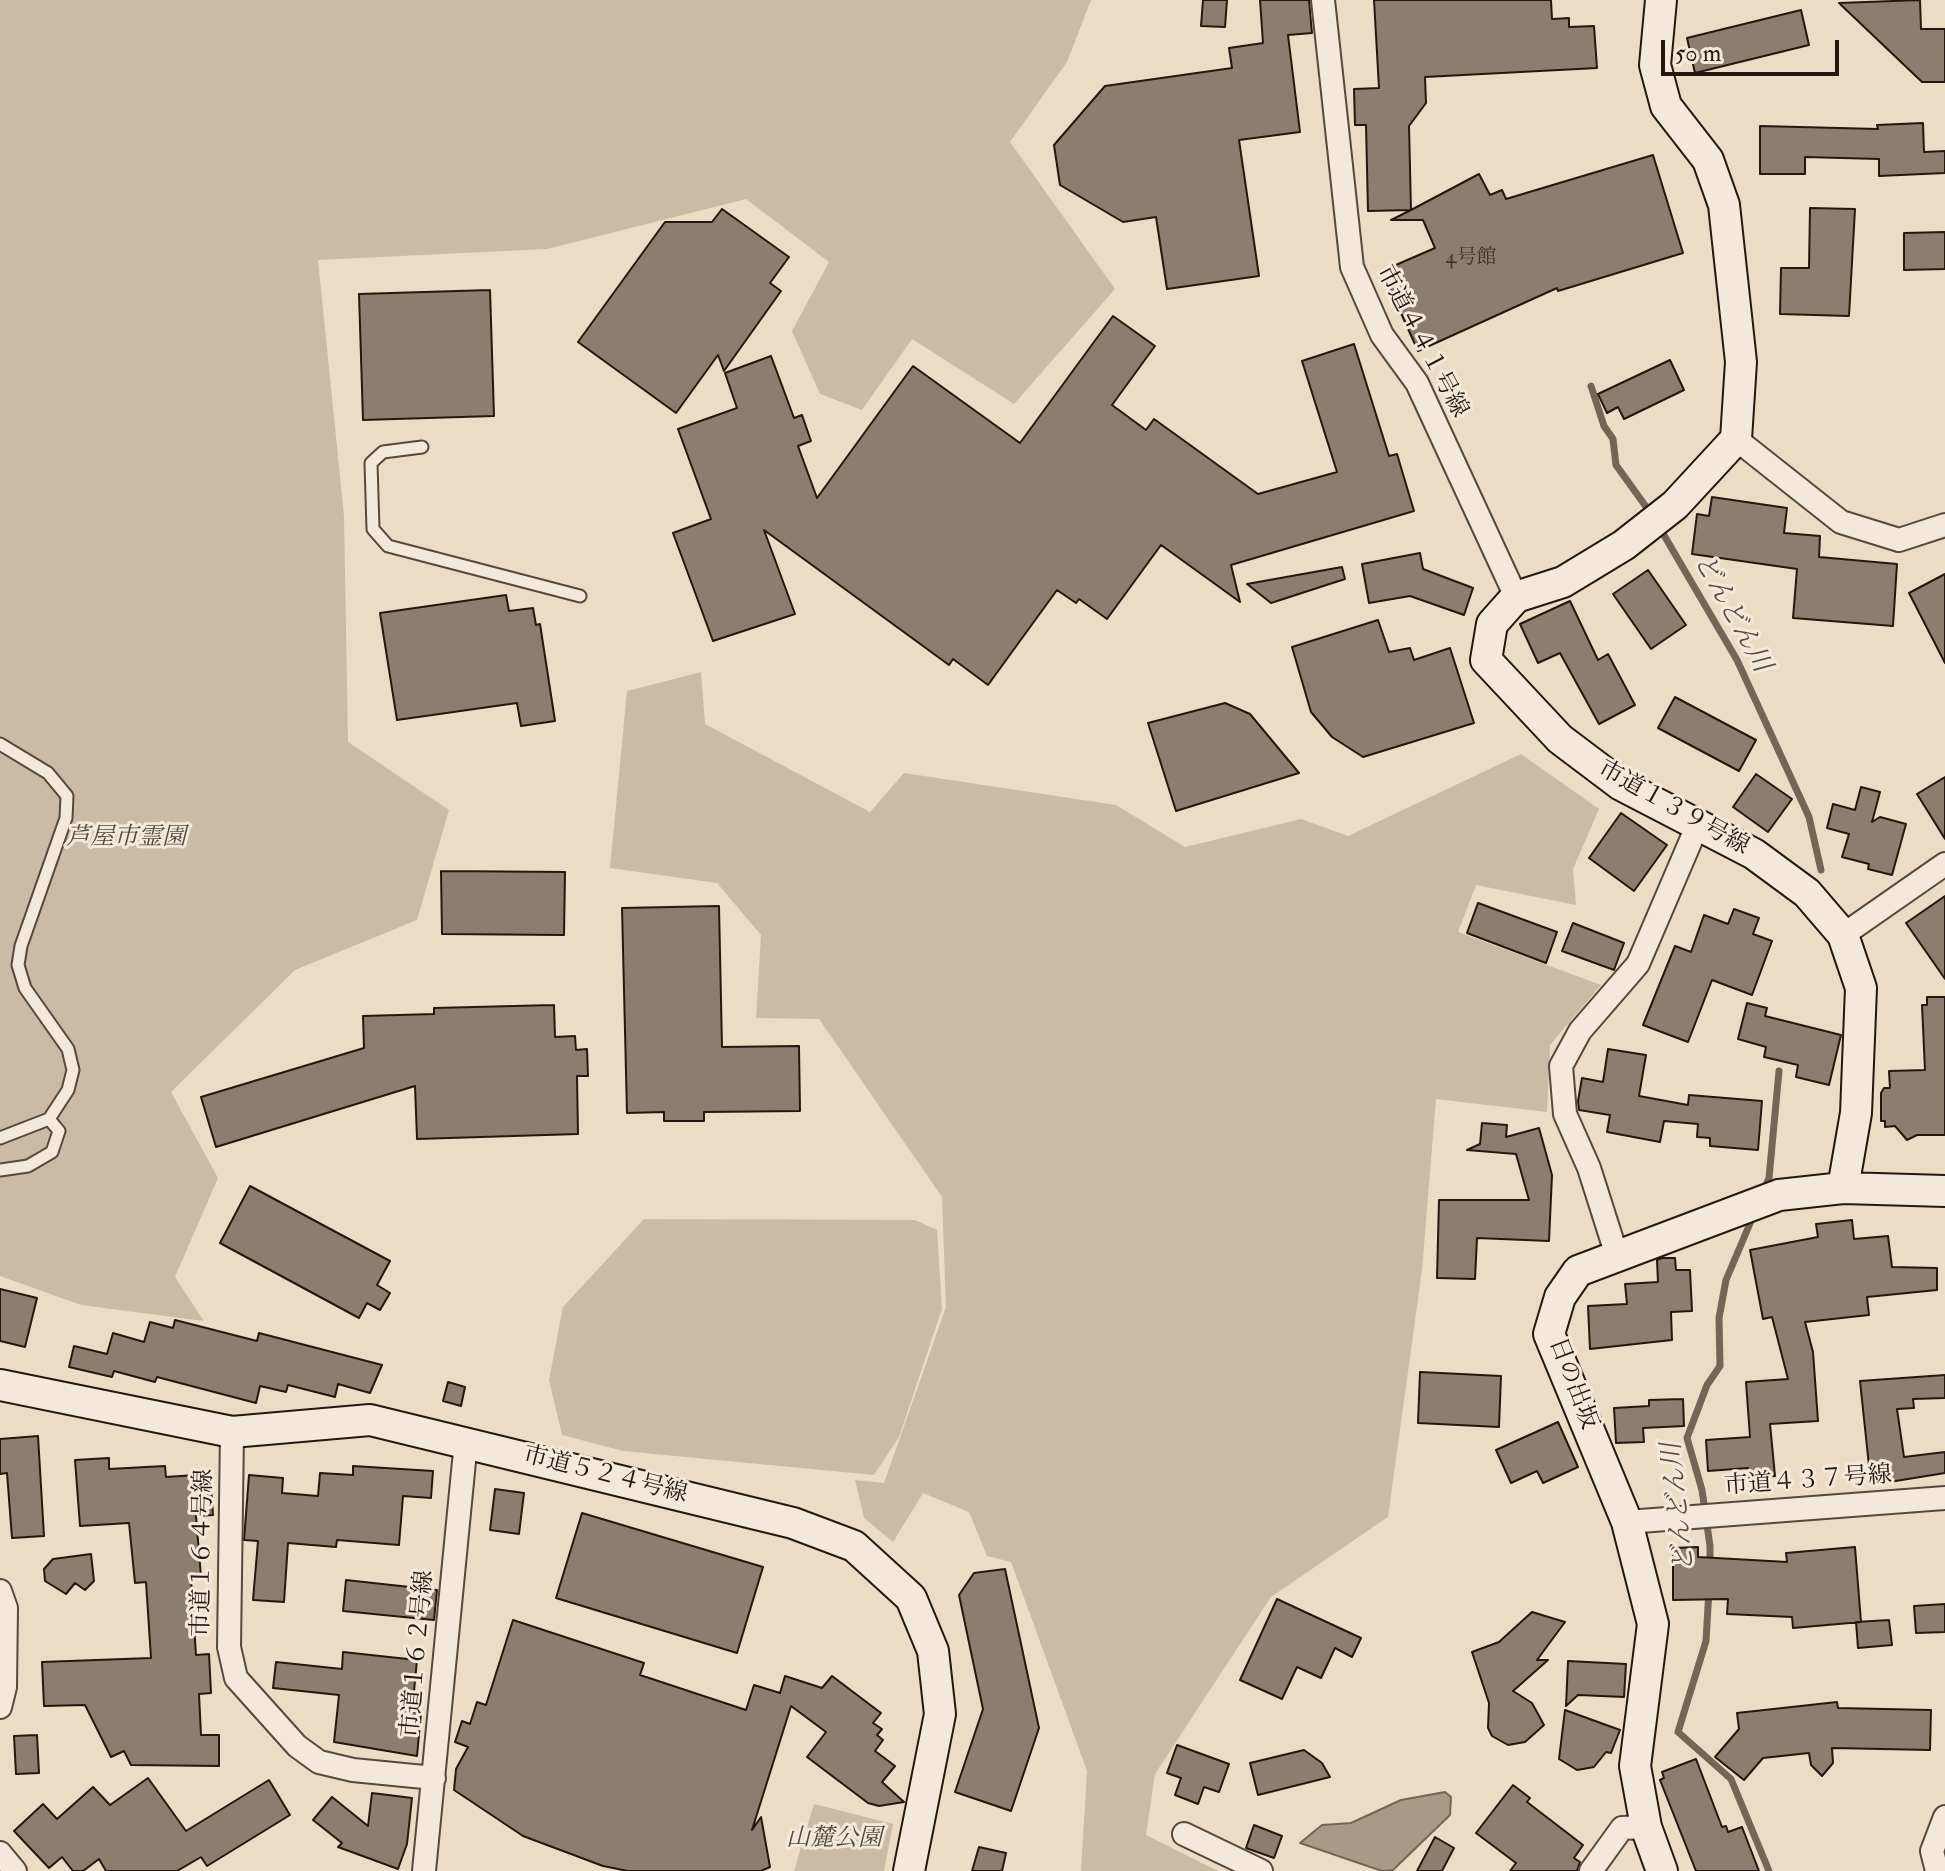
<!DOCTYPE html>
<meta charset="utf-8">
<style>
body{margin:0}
#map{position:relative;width:1945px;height:1871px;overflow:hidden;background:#eddcc5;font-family:"IM FELL Double Pica",serif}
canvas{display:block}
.scale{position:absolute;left:1661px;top:40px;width:178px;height:36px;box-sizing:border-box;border:4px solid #241710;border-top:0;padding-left:10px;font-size:24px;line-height:28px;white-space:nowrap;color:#241710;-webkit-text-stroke:6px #f3e8d9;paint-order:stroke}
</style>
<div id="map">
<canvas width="1945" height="1871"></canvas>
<div class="scale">50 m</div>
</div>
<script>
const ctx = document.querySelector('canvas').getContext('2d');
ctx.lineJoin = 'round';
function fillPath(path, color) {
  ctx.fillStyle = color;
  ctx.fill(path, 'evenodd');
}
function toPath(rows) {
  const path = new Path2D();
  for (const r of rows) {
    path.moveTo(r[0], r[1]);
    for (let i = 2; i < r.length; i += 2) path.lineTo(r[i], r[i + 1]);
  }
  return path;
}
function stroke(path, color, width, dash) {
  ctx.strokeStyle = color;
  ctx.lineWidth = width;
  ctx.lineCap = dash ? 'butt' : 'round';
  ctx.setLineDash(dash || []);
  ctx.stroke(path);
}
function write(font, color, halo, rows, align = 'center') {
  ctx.font = font + ' "IM FELL Double Pica","Noto Serif JP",serif';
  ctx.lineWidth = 6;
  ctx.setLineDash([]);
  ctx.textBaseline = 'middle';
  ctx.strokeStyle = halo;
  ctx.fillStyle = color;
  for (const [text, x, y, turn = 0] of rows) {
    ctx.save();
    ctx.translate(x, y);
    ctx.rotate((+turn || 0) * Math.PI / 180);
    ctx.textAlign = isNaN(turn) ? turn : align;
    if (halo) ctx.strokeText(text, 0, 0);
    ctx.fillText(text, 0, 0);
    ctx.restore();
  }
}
fillPath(toPath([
 [0,0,1091,0,1067,62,1010,142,1115,289,1014,404,912,339,862,410,820,394,792,331,829,262,746,199,547,249,318,260,344,516,348,742,449,810,417,920,295,970,171,1092,218,1178,175,1277,204,1321,81,1305,0,1276],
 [701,672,705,724,870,812,904,773,1116,805,1185,847,1301,819,1348,836,1521,754,1599,809,1573,869,1576,905,1476,885,1458,932,1601,985,1550,1045,1547,1112,1436,1099,1422,1270,1388,1517,1271,1597,1155,1774,1146,1835,1218,1871,1081,1871,1087,1771,1011,1562,987,1556,969,1512,923,1493,893,1542,864,1518,855,1480,884,1483,946,1307,942,1197,819,1019,756,1018,761,935,717,883,610,868,627,691],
 [644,1219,915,1220,937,1230,942,1309,899,1437,874,1475,623,1451,562,1435,549,1380,563,1307],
 [814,1804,893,1824,884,1871,794,1871]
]), '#cbbba6');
const water = toPath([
 [1445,1792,1451,1797,1450,1815,1393,1870,1382,1871,1300,1843,1322,1825,1351,1823,1401,1800,1445,1792]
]);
fillPath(water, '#a99987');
stroke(water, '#746557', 2);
stroke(toPath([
 [1591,386,1604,426,1613,439,1616,465,1652,515],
 [1658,525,1737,660,1809,817,1821,870],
 [1763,1192,1769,1178,1779,1071],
 [1710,1565,1710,1546,1702,1490,1687,1438,1707,1385,1720,1366,1719,1318,1726,1280,1754,1214],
 [1709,1590,1706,1641,1678,1732,1731,1779,1769,1871]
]), '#746557', 7);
const building = toPath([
 [1203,0,1227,0,1225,27,1201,26,1203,0],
 [1260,0,1309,0,1312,33,1288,35,1300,132,1239,140,1259,276,1167,289,1156,217,1123,222,1060,185,1054,145,1105,86,1232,68,1229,48,1263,43,1260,0],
 [1374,0,1551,0,1552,19,1569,18,1569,27,1594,26,1597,68,1425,77,1426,103,1409,126,1411,210,1479,174,1490,195,1502,190,1506,199,1653,155,1683,253,1558,291,1557,288,1418,351,1382,271,1435,248,1423,220,1391,220,1411,210,1368,211,1366,125,1355,125,1354,89,1379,88,1374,0],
 [1920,0,1921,29,1945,29,1945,82,1922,82,1839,3,1920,0],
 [1801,10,1809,45,1695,73,1687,38,1801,10],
 [1923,123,1924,152,1945,151,1945,173,1879,176,1879,159,1805,157,1805,174,1760,174,1760,126,1878,129,1877,125,1923,123],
 [1810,208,1855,209,1849,316,1780,314,1781,268,1809,268,1810,208],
 [722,209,789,257,770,283,781,291,724,371,718,355,676,413,578,342,665,222,712,222,722,209],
 [1945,232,1945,269,1904,270,1904,233,1945,232],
 [490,290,494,416,363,420,359,294,490,290],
 [1113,316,1155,346,1112,405,1146,430,1154,419,1258,494,1337,472,1302,361,1354,344,1389,456,1397,454,1414,511,1231,565,1240,602,1161,545,1107,619,1079,599,1076,603,1057,590,988,685,953,659,949,665,764,530,795,614,713,641,673,533,711,519,678,429,737,408,725,373,771,356,794,418,802,415,811,441,798,446,817,498,913,366,1020,443,1113,316],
 [1670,360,1684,390,1624,419,1618,407,1607,413,1598,394,1670,360],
 [1712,497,1787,508,1784,533,1820,536,1819,557,1897,564,1893,626,1793,618,1797,569,1692,554,1697,514,1709,516,1712,497],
 [1420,553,1423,569,1473,588,1464,615,1410,596,1369,603,1362,564,1420,553],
 [1342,567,1345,579,1271,603,1247,584,1342,567],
 [1648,570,1686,625,1651,649,1613,594,1648,570],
 [1945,574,1945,663,1909,593,1945,574],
 [506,595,509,611,533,608,536,625,540,624,555,721,521,726,517,703,397,720,380,613,506,595],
 [1570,601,1598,660,1608,654,1635,705,1599,724,1560,653,1538,663,1520,624,1570,601],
 [1378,620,1389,652,1410,648,1414,660,1450,648,1474,723,1363,757,1332,737,1311,712,1292,647,1378,620],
 [1675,697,1756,740,1739,771,1658,728,1675,697],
 [1225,703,1250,714,1299,773,1176,811,1148,723,1225,703],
 [1756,774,1792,799,1768,832,1733,807,1756,774],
 [1945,777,1945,839,1917,794,1945,777],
 [1861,787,1880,792,1872,822,1880,817,1906,824,1892,875,1868,869,1869,864,1842,857,1849,834,1827,828,1833,804,1855,810,1861,787],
 [1621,813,1667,845,1634,891,1589,858,1621,813],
 [441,871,565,872,564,935,442,934,441,871],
 [1945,896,1945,979,1906,923,1945,896],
 [1478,903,1557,932,1546,963,1467,933,1478,903],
 [719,906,722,1047,799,1046,800,1111,704,1112,704,1121,664,1121,664,1112,627,1113,622,908,719,906],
 [1734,909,1759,918,1753,934,1772,941,1752,995,1712,980,1688,1042,1643,1025,1675,946,1691,952,1704,915,1728,924,1734,909],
 [1573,923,1624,943,1614,970,1562,951,1573,923],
 [1927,997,1945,997,1945,1135,1917,1135,1907,1140,1895,1126,1885,1127,1885,1121,1881,1121,1881,1093,1884,1088,1890,1088,1889,1071,1925,1070,1922,1005,1927,1005,1927,997],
 [1747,1003,1767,1008,1765,1016,1841,1035,1829,1085,1796,1077,1798,1065,1764,1057,1766,1047,1738,1039,1747,1003],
 [554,1005,555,1037,575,1036,576,1050,587,1049,588,1076,577,1076,578,1134,417,1139,415,1086,216,1147,201,1097,364,1048,363,1016,434,1014,434,1008,554,1005],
 [1608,1049,1646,1055,1639,1096,1688,1105,1689,1095,1762,1101,1758,1150,1710,1146,1710,1138,1697,1137,1698,1124,1664,1121,1660,1142,1607,1132,1610,1115,1579,1110,1578,1101,1582,1078,1603,1082,1608,1049],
 [1482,1123,1507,1125,1506,1137,1539,1128,1552,1175,1549,1241,1477,1238,1475,1279,1437,1278,1439,1200,1529,1200,1516,1154,1467,1150,1480,1144,1482,1123],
 [250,1186,390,1261,377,1285,390,1293,380,1310,367,1303,359,1318,220,1243,250,1186],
 [1852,1220,1854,1239,1888,1236,1892,1267,1937,1268,1937,1290,1867,1297,1869,1315,1805,1322,1813,1352,1818,1421,1770,1424,1775,1476,1749,1478,1748,1468,1708,1471,1706,1440,1750,1437,1746,1382,1788,1379,1772,1317,1763,1319,1750,1250,1818,1237,1816,1224,1852,1220],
 [1662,1258,1675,1258,1676,1270,1690,1270,1692,1311,1671,1312,1672,1340,1590,1349,1588,1306,1627,1304,1625,1284,1658,1282,1657,1260,1662,1258],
 [0,1289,37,1298,25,1347,0,1341,0,1289],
 [175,1320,257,1341,259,1333,382,1365,370,1393,338,1384,335,1397,288,1385,286,1392,260,1386,256,1403,157,1377,155,1382,114,1371,112,1377,69,1367,74,1346,107,1354,113,1333,144,1342,150,1322,173,1328,175,1320],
 [1420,1372,1501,1376,1499,1427,1418,1423,1420,1372],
 [1945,1375,1945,1398,1913,1399,1914,1408,1897,1409,1904,1457,1945,1452,1945,1473,1871,1485,1860,1381,1945,1375],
 [448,1382,465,1387,461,1406,443,1401,448,1382],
 [1683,1399,1684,1426,1643,1428,1644,1442,1616,1443,1614,1408,1649,1406,1649,1400,1683,1399],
 [1558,1422,1578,1467,1543,1483,1537,1471,1511,1483,1496,1450,1558,1422],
 [38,1436,44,1536,12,1538,7,1473,0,1474,0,1439,38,1436],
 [109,1458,109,1469,165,1466,166,1477,210,1474,213,1515,196,1516,201,1577,191,1578,196,1655,209,1654,211,1693,199,1694,201,1735,219,1735,219,1766,131,1765,124,1751,111,1757,85,1705,44,1706,42,1662,151,1658,146,1582,135,1583,129,1523,80,1526,75,1460,109,1458],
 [353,1466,433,1471,431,1498,403,1496,399,1545,337,1540,336,1547,288,1543,284,1602,253,1600,258,1541,244,1540,249,1475,283,1478,282,1493,318,1496,320,1473,353,1475,353,1466],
 [495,1489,524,1493,519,1534,490,1530,495,1489],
 [582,1513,763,1567,737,1653,556,1598,582,1513],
 [1698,1547,1698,1557,1787,1562,1786,1553,1855,1547,1861,1622,1793,1628,1792,1617,1727,1614,1728,1599,1673,1600,1673,1548,1698,1547],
 [91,1554,94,1581,85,1590,75,1583,66,1594,45,1581,44,1569,53,1559,91,1554],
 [1005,1569,1039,1728,1011,1811,955,1792,983,1709,959,1595,974,1573,1005,1569],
 [346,1580,437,1590,434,1620,343,1611,346,1580],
 [1277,1599,1361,1638,1352,1657,1335,1648,1321,1678,1297,1667,1282,1699,1240,1680,1277,1599],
 [1945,1604,1945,1632,1916,1633,1914,1606,1945,1604],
 [1532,1612,1565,1622,1537,1660,1548,1660,1513,1691,1532,1703,1544,1725,1525,1742,1508,1745,1492,1736,1488,1728,1489,1703,1472,1652,1499,1642,1532,1612],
 [513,1620,644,1663,640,1675,746,1710,754,1685,780,1693,785,1676,822,1688,832,1676,881,1713,873,1723,882,1729,877,1735,883,1740,875,1751,895,1766,882,1782,904,1802,879,1806,868,1803,807,1757,826,1732,791,1706,752,1830,761,1817,770,1867,761,1871,628,1871,603,1866,523,1836,454,1790,456,1769,468,1747,455,1742,462,1721,470,1724,477,1702,486,1705,513,1620],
 [1889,1620,1892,1645,1858,1648,1856,1622,1889,1620],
 [343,1652,417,1660,412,1712,421,1713,417,1756,334,1742,339,1695,273,1688,276,1662,342,1669,343,1652],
 [1568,1661,1626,1664,1624,1697,1578,1695,1566,1706,1568,1661],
 [1837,1702,1838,1708,1931,1710,1930,1750,1832,1748,1833,1763,1822,1776,1811,1765,1809,1753,1763,1758,1744,1780,1715,1757,1739,1729,1737,1713,1837,1702],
 [1565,1710,1620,1730,1611,1753,1606,1752,1594,1767,1577,1770,1559,1759,1565,1710],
 [37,1735,39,1773,16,1774,14,1736,37,1735],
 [1177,1745,1229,1764,1219,1792,1204,1787,1198,1804,1175,1795,1181,1778,1167,1773,1177,1745],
 [1304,1750,1322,1763,1330,1777,1258,1795,1250,1763,1304,1750],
 [1696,1759,1722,1827,1726,1826,1728,1832,1742,1827,1759,1871,1696,1871,1660,1780,1664,1778,1662,1772,1696,1759],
 [148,1778,186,1831,269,1780,290,1815,207,1866,201,1857,177,1871,106,1871,99,1859,83,1871,73,1871,62,1857,49,1868,14,1831,43,1804,57,1819,93,1787,110,1805,148,1778],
 [1513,1785,1530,1798,1527,1802,1583,1845,1574,1858,1580,1862,1577,1871,1510,1871,1516,1863,1476,1833,1513,1785],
 [372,1793,412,1798,407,1844,398,1869,338,1847,342,1843,313,1820,332,1797,368,1826,372,1793],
 [1254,1825,1282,1836,1274,1858,1246,1848,1254,1825],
 [1435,1837,1454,1848,1442,1871,1417,1871,1435,1837],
 [979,1847,1006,1853,1002,1871,972,1871,979,1847]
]);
fillPath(building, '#8d7d6e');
stroke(building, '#241710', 2);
const lane = toPath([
 [422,447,383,452,371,463,373,529,388,546,580,596],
 [0,744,48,773,67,796,66,818,21,946,18,965,25,988,68,1049,73,1070,68,1090,49,1119,0,1138],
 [0,1170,28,1166,52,1152,59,1131,49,1119]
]);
const street = toPath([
 [1323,0,1352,267,1382,335,1417,383,1516,597],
 [1736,439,1841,522,1899,540,1945,525],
 [1843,935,1945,864],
 [1617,1256,1589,1168,1565,1114,1561,1066,1580,1031,1638,964,1698,824],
 [232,1432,229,1647,236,1678,297,1746,319,1762,353,1770,434,1778],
 [1627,1522,1945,1498],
 [0,1591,6,1608,5,1687,0,1707],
 [1184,1834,1261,1871],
 [0,1853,15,1871],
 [424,1871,466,1441],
 [1591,1871,1622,1828,1646,1827],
 [1937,1871,1932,1851,1945,1817]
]);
const secondary = toPath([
 [1661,0,1655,65,1666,106,1708,160,1724,205,1741,362,1736,439,1675,505,1624,545,1563,582,1516,597,1492,624,1486,660,1560,739,1621,785,1754,854,1807,893,1843,935,1861,988,1856,1113,1843,1188],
 [0,1385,232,1432,370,1420,793,1523,854,1546,911,1598,933,1651,940,1714,909,1871],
 [1662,1871,1646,1827,1635,1766,1653,1624,1627,1522,1549,1334,1560,1297,1578,1271,1779,1195,1843,1188,1945,1191]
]);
stroke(lane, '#56483d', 15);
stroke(street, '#56483d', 26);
stroke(secondary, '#241710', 34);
stroke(lane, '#f3e8d9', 11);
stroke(street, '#f3e8d9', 22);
stroke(secondary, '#f3e8d9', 30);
write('20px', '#3e3028', null, [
 ["4号館",1471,259]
]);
write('24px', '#241710', '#f3e8d9', [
 ["市道４４１号線",1421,342,62],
 ["市道１３９号線",1673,809,29],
 ["日の出坂",1572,1384,69],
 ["市道５２４号線",605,1476,14],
 ["市道４３７号線",1808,1482,-4],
 ["市道１６４号線",204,1553,-89],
 ["市道１６２号線",419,1654,-85]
]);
write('italic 24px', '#56483d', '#f3e8d9', [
 ["芦屋市霊園",126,839],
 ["山麓公園",834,1840]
]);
write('italic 26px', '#594b40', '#f3e8d9', [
 ["どんどん川",1731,614,61],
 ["どんどん川",1680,1507,-96]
]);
</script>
